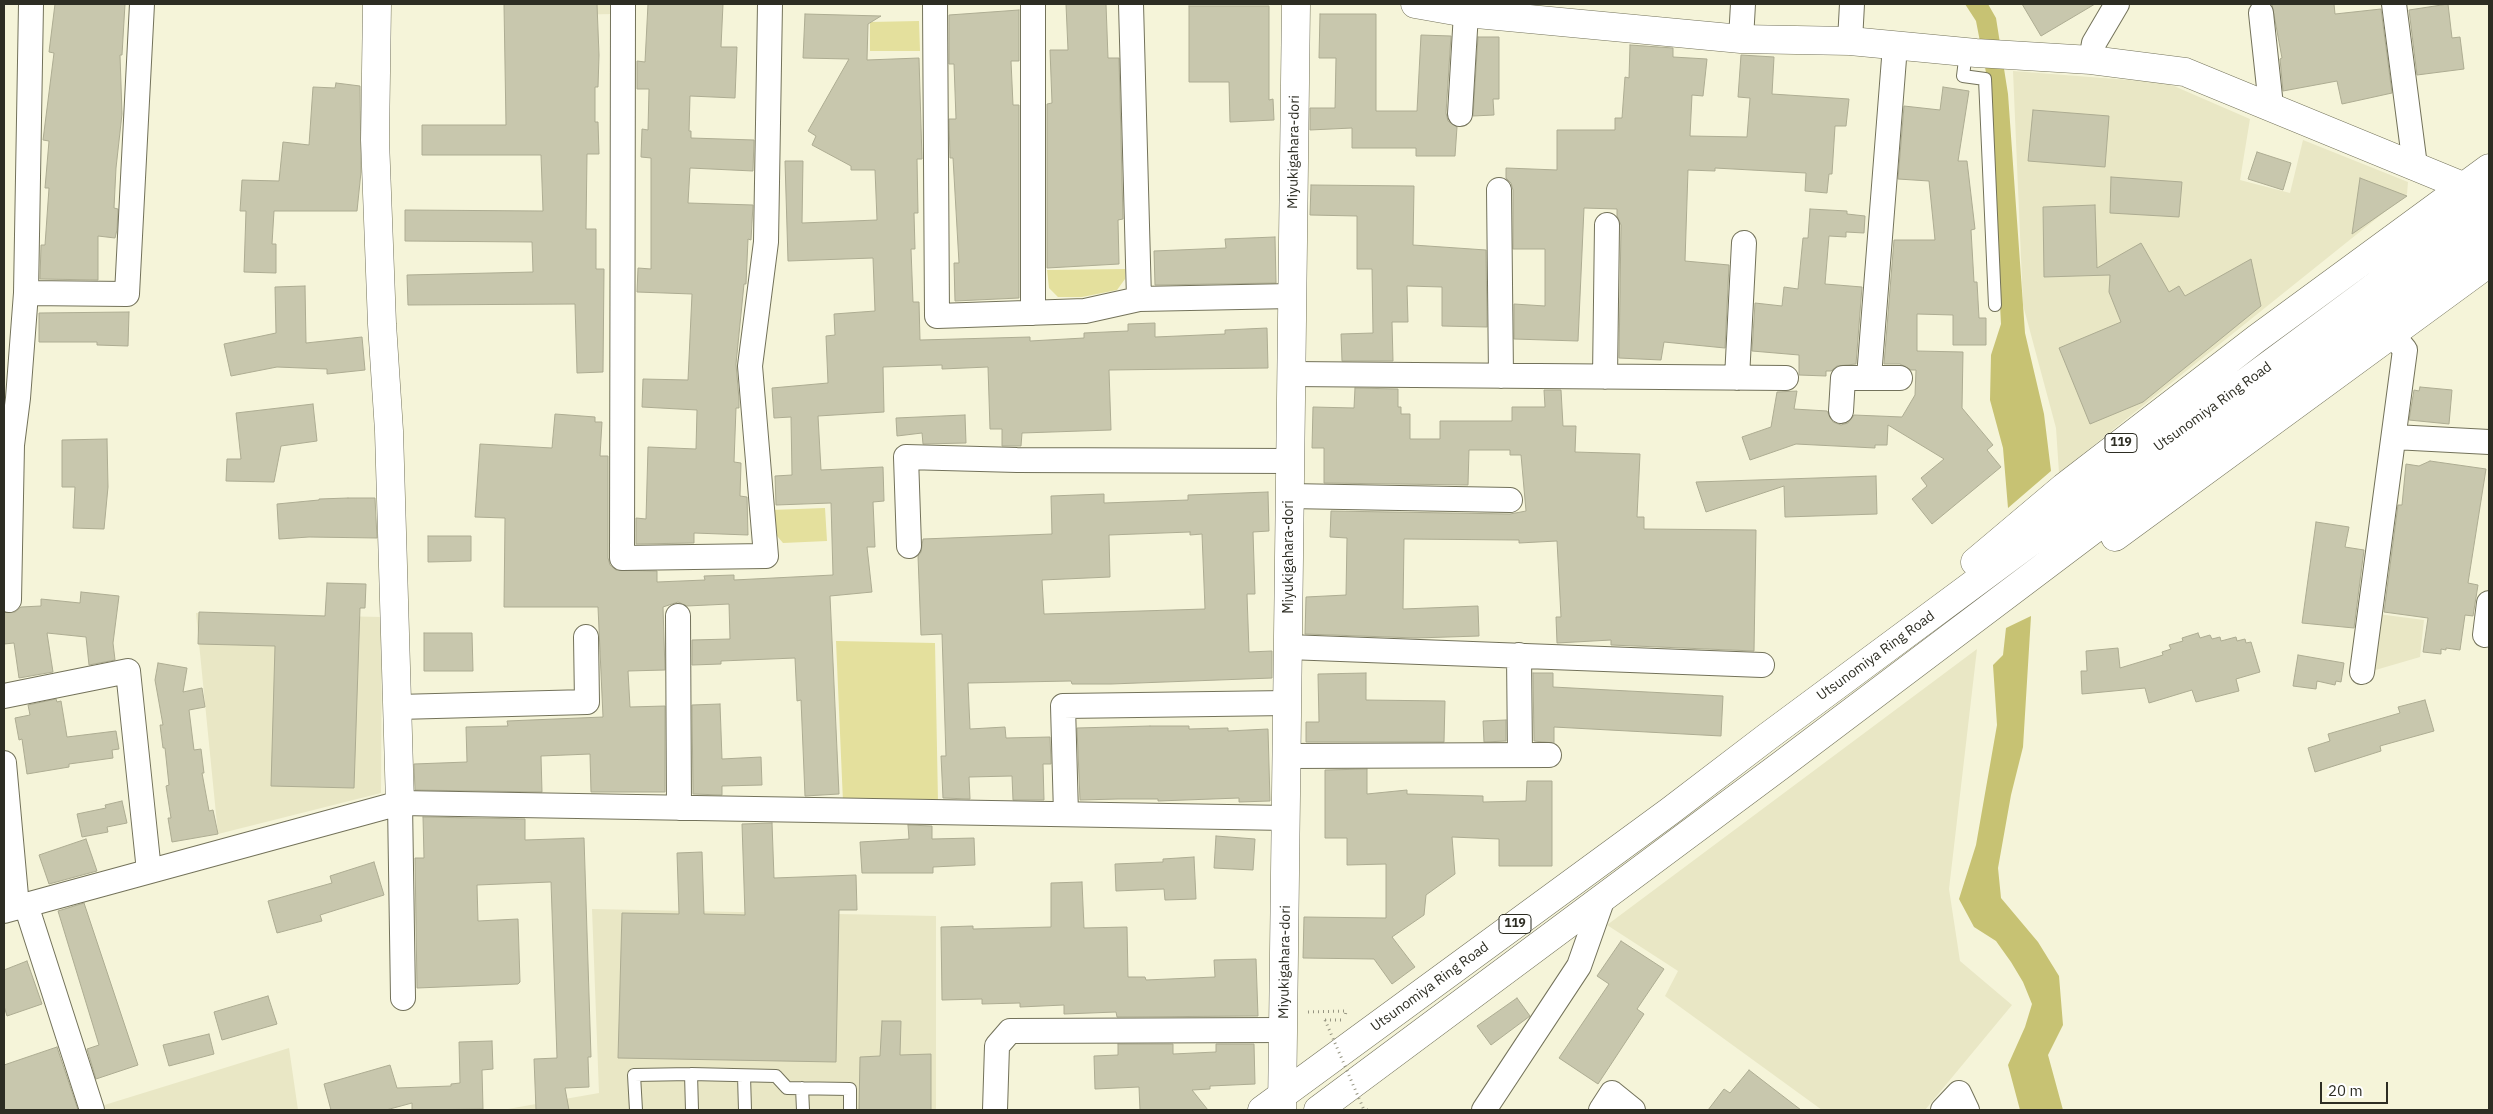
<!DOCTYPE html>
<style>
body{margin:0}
#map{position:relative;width:2493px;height:1114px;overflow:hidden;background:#f5f4d9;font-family:"IBM Plex Sans",sans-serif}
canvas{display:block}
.frame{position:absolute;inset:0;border:5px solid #2d2d23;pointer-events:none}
.scale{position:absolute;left:2320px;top:1082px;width:68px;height:22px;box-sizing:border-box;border:2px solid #2d2d23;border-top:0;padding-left:6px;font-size:15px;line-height:18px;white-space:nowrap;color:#2d2d23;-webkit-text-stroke:4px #fff;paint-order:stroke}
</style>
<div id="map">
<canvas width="2493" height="1114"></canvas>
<div class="frame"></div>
<div class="scale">20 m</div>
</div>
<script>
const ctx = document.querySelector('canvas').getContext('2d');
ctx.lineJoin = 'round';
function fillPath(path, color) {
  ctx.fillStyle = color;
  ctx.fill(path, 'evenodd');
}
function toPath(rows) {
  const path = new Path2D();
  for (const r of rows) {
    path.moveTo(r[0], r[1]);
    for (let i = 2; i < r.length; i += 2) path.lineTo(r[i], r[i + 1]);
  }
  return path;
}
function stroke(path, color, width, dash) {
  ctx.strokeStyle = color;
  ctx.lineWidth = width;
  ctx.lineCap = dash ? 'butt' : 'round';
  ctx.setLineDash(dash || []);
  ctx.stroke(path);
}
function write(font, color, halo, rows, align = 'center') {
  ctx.font = font + ' "IBM Plex Sans",sans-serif';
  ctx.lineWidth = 5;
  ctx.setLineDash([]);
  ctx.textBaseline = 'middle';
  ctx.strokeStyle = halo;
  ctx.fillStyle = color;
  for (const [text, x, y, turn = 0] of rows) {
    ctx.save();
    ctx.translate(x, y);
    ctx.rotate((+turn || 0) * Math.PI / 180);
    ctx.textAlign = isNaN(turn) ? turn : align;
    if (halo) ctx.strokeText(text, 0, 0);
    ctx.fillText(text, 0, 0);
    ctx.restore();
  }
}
fillPath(toPath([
 [553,4,616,4,616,14,553,15],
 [2013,71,2167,83,2250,119,2240,180,2290,193,2303,140,2408,182,2407,194,2059,473,2056,428,2023,305],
 [196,613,382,617,381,793,218,834],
 [2378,614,2424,620,2420,657,2372,671],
 [1977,649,1949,889,1960,961,2012,1005,1925,1110,1822,1110,1665,996,1678,971,1607,925],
 [592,909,936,916,936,1110,502,1110,599,1093],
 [289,1048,298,1110,100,1110,98,1107]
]), '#e9e7c5');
fillPath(toPath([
 [919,21,920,51,870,51,870,22],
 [1125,269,1125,279,1117,290,1082,297,1058,297,1049,288,1047,270],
 [825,508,827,541,783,543,772,530,771,510],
 [836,641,935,643,938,802,843,802]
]), '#e4e09d');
fillPath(toPath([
 [1965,4,1988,4,1996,18,2008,94,2025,333,2044,414,2051,471,2008,508,2003,448,1990,400,1991,355,2001,324,1989,88,1976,21],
 [2031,616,2023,747,2011,795,1998,868,2001,898,2038,942,2059,976,2063,1025,2048,1055,2063,1110,2020,1110,2008,1065,2025,1027,2032,1004,2023,982,2011,962,1996,941,1974,927,1959,899,1976,845,1997,725,1993,665,2003,655,2006,628]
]), '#c7c273');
const building = toPath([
 [55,4,125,4,122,55,120,55,122,114,116,168,114,208,118,209,117,230,115,238,98,236,98,280,40,279,41,245,45,245,49,188,45,188,49,141,43,140,54,53,49,52,55,4],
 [504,4,597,4,599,55,598,87,595,87,595,122,598,122,599,154,587,154,586,229,596,229,596,269,604,269,603,372,577,373,575,304,408,305,407,275,533,272,532,242,405,241,405,210,543,211,541,155,422,155,422,125,506,125,504,4],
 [648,4,723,4,721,47,737,47,735,98,690,96,689,131,691,131,691,138,754,140,753,171,690,168,688,203,753,205,751,240,748,239,746,284,744,284,736,364,739,399,739,408,736,408,734,462,741,463,740,496,747,497,748,535,694,533,694,543,636,544,636,518,646,519,648,447,696,449,697,410,642,407,643,379,688,380,692,294,637,292,638,268,651,269,651,158,641,157,642,129,648,130,649,89,637,89,637,61,645,62,648,4],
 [1066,4,1106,4,1108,58,1119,58,1123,219,1118,220,1119,264,1047,268,1047,104,1052,103,1050,50,1068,50,1066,4],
 [2022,4,2095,4,2041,36,2022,4],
 [2272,4,2334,4,2335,14,2381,9,2392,93,2342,104,2337,81,2283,91,2280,59,2282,58,2272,4],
 [2448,4,2452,38,2460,37,2464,69,2417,75,2409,10,2448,4],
 [1189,6,1269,6,1269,100,1273,99,1274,120,1230,122,1229,82,1189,82,1189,6],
 [1019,10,1019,61,1011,61,1013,105,1019,105,1019,298,955,301,954,263,959,263,953,158,950,158,949,119,956,119,954,64,949,64,949,15,1019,10],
 [805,14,881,16,868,24,867,60,919,58,922,159,917,159,918,213,914,213,915,249,911,249,913,302,919,302,920,340,1030,337,1030,341,1084,338,1084,333,1128,331,1128,324,1155,323,1155,337,1225,334,1225,330,1267,328,1268,368,1109,370,1111,430,1022,433,1021,446,1002,446,1002,429,990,429,988,367,942,369,942,365,883,367,884,412,818,416,821,470,883,467,884,501,873,502,875,547,867,547,872,592,830,596,839,794,805,796,801,700,797,701,795,658,721,661,721,664,692,665,692,640,730,639,729,604,687,606,678,602,663,607,665,670,628,671,630,707,665,706,665,792,591,792,590,754,541,756,542,792,415,790,414,764,467,762,466,727,508,726,507,721,603,717,598,607,504,607,505,518,475,517,480,444,552,448,555,414,595,417,595,422,602,422,600,456,608,456,608,558,610,565,616,570,657,571,657,582,705,580,704,576,734,575,734,580,833,575,831,503,776,505,775,476,792,475,791,417,774,418,772,388,828,383,826,336,835,335,834,314,875,311,873,258,788,261,785,161,803,161,802,223,877,220,875,170,851,170,851,166,812,145,816,136,808,131,849,59,803,58,805,14],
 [1320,14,1376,14,1376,111,1417,111,1421,35,1451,36,1446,113,1448,121,1457,127,1455,156,1416,156,1416,148,1352,148,1352,128,1310,130,1310,108,1335,108,1336,58,1319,58,1320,14],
 [1478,37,1499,37,1499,99,1493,99,1494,115,1473,116,1478,37],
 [1630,45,1673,48,1673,57,1707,59,1703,96,1692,95,1690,136,1747,137,1750,98,1738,97,1741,55,1774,57,1772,94,1849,99,1846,126,1835,126,1832,174,1829,174,1827,193,1805,191,1806,173,1715,168,1715,171,1688,170,1685,261,1729,265,1725,348,1664,342,1661,360,1619,358,1621,225,1617,216,1617,209,1584,208,1578,341,1514,339,1514,304,1545,306,1545,249,1513,249,1513,190,1511,183,1506,178,1506,168,1557,170,1557,130,1615,130,1615,118,1622,118,1625,77,1629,78,1630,45],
 [336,83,360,86,361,172,357,211,274,211,272,244,276,244,276,273,244,272,246,211,240,211,242,180,279,181,283,142,309,145,313,87,335,88,336,83],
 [1943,87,1969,91,1958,161,1967,161,1975,229,1971,230,1974,282,1977,282,1979,318,1986,318,1986,345,1953,345,1953,315,1917,314,1917,351,1963,352,1962,408,1993,445,1987,450,2001,467,1932,524,1912,499,1927,486,1921,478,1944,459,1888,425,1887,445,1875,445,1875,448,1796,444,1750,460,1742,437,1771,427,1777,392,1797,391,1794,409,1827,411,1833,422,1841,425,1848,423,1854,415,1902,417,1915,395,1916,370,1911,370,1900,364,1884,364,1894,240,1935,240,1929,181,1898,179,1904,106,1940,110,1943,87],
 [2033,110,2109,116,2105,167,2028,161,2033,110],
 [2257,152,2291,163,2283,190,2248,179,2257,152],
 [2111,177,2182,182,2179,217,2110,213,2111,177],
 [2360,178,2407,196,2352,234,2360,178],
 [1311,185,1414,186,1413,245,1486,250,1487,327,1442,326,1442,287,1407,286,1408,322,1392,322,1393,361,1342,361,1341,334,1373,333,1372,269,1357,269,1357,216,1310,215,1311,185],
 [2095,205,2097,268,2141,243,2169,292,2179,286,2185,296,2251,259,2261,306,2143,402,2090,424,2059,348,2121,322,2109,292,2110,275,2044,277,2043,207,2095,205],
 [1810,209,1847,211,1847,214,1865,216,1864,233,1846,232,1846,237,1829,236,1825,284,1862,287,1856,364,1837,366,1831,371,1826,371,1826,376,1799,375,1799,355,1752,351,1755,303,1782,306,1784,287,1798,289,1803,238,1808,238,1810,209],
 [1275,237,1276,283,1155,285,1154,251,1226,248,1225,239,1275,237],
 [305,286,306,343,362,337,365,370,327,374,327,369,277,367,231,376,224,344,276,333,275,287,305,286],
 [129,312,128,346,97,345,97,342,39,342,39,313,129,312],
 [2420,387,2452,390,2449,424,2409,420,2414,390,2419,391,2420,387],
 [1355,388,1398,389,1398,407,1401,407,1401,414,1410,414,1410,439,1440,439,1440,421,1512,421,1512,407,1545,407,1544,390,1561,390,1563,426,1576,426,1575,452,1640,454,1637,517,1644,517,1644,529,1756,530,1754,651,1611,645,1611,640,1557,643,1556,617,1561,617,1557,541,1519,543,1519,540,1404,539,1403,609,1478,606,1479,636,1416,638,1305,634,1306,597,1346,595,1347,538,1330,537,1331,511,1510,514,1526,511,1521,455,1510,455,1510,450,1469,450,1468,485,1324,483,1324,448,1312,448,1313,407,1354,408,1355,388],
 [313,404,317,441,281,446,274,482,226,481,227,459,241,459,236,413,313,404],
 [965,415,966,443,923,444,922,433,897,436,896,418,965,415],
 [107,439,108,487,104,529,73,528,75,487,62,487,62,440,107,439],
 [2430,461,2486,469,2468,583,2478,585,2473,616,2465,615,2460,650,2446,648,2446,650,2441,649,2441,654,2423,652,2428,618,2384,612,2398,505,2402,505,2406,464,2419,466,2430,461],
 [1876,476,1877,514,1785,517,1784,486,1706,512,1696,482,1876,476],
 [1268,492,1269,531,1253,532,1255,594,1247,594,1249,652,1272,651,1272,678,1111,684,1072,684,1071,681,968,683,970,729,1005,727,1006,738,1050,737,1051,764,1043,764,1044,800,1013,800,1012,776,969,777,970,799,943,798,941,756,946,756,942,634,921,635,918,556,921,552,923,539,1052,534,1051,496,1104,494,1104,503,1188,500,1188,495,1268,492],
 [1190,532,1190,535,1202,534,1205,609,1044,614,1042,580,1110,577,1109,535,1190,532],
 [348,498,375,498,377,538,309,537,279,539,277,504,319,500,319,499,348,498],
 [2316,522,2349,527,2345,547,2364,550,2354,628,2302,623,2316,522],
 [428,536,471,536,471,561,428,562,428,536],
 [327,583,366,584,365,608,360,608,354,788,271,786,275,646,198,644,199,612,325,616,327,583],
 [81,592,119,596,113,643,115,660,89,665,86,637,47,633,53,672,19,678,14,643,4,644,4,612,15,612,21,607,41,606,41,599,80,603,81,592],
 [424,633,472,633,473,671,424,671,424,633],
 [2198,633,2200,638,2210,635,2212,639,2220,637,2221,641,2236,637,2237,641,2245,639,2246,643,2251,642,2260,672,2236,679,2239,691,2196,702,2192,690,2149,703,2145,688,2082,694,2081,671,2087,671,2086,651,2118,648,2120,668,2163,655,2162,652,2171,649,2169,645,2183,641,2182,638,2198,633],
 [2298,655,2344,663,2341,682,2336,681,2335,685,2317,681,2316,689,2293,686,2298,655],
 [158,663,187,668,183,692,202,688,205,707,189,710,194,750,201,749,204,773,202,773,209,811,213,810,218,834,172,842,168,818,171,818,166,786,169,785,165,748,163,748,160,725,163,725,155,680,158,663],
 [1366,673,1366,700,1445,701,1444,742,1306,742,1306,722,1319,722,1318,674,1366,673],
 [1533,673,1553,673,1553,687,1723,696,1721,736,1554,727,1554,743,1534,741,1533,673],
 [56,699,57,702,61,701,67,737,116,731,119,749,112,750,113,758,69,764,69,767,27,774,22,739,19,740,15,718,30,715,28,705,56,699],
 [2425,700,2434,731,2380,746,2381,751,2315,772,2308,748,2330,741,2328,734,2400,713,2398,707,2425,700],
 [720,704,722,759,761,757,762,785,722,786,722,795,693,794,692,705,720,704],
 [1506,720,1506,741,1484,742,1483,721,1506,720],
 [1150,726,1189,726,1189,729,1228,728,1228,731,1268,729,1270,801,1239,802,1239,798,1158,801,1158,799,1118,799,1080,800,1077,728,1150,726],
 [1367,769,1367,794,1407,790,1407,794,1483,796,1483,802,1526,801,1527,781,1552,781,1552,866,1499,866,1499,839,1452,837,1455,874,1426,895,1424,915,1392,937,1415,967,1392,984,1374,959,1303,958,1304,917,1386,918,1386,864,1347,865,1347,838,1325,838,1325,770,1367,769],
 [122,801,127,823,107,827,108,832,82,837,77,814,106,808,105,805,122,801],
 [423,817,525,819,525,840,584,838,591,1057,588,1057,589,1087,565,1088,569,1110,536,1110,534,1059,557,1058,551,882,477,885,478,921,518,919,520,982,518,984,417,988,415,858,424,858,423,817],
 [772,823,774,878,856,875,857,910,839,910,836,1062,618,1058,622,913,679,914,677,853,702,852,704,914,745,915,742,824,772,823],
 [908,825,932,826,932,839,974,838,975,865,933,867,933,873,862,873,860,842,909,839,908,825],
 [1216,836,1255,839,1253,870,1214,868,1216,836],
 [86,839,97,871,49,884,39,855,86,839],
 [1194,857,1196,899,1165,900,1164,889,1116,891,1115,864,1163,862,1163,859,1194,857],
 [374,862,384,895,320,915,322,921,277,933,268,901,332,883,330,876,374,862],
 [1082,882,1084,928,1127,927,1128,977,1145,977,1146,980,1215,977,1214,960,1256,959,1258,1016,1117,1017,1116,1012,1064,1014,1064,1005,1020,1007,1020,1003,982,1004,982,999,942,1000,941,927,973,926,973,929,1051,927,1051,883,1082,882],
 [84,903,138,1065,96,1079,87,1049,99,1045,58,911,84,903],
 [1621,941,1664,969,1637,1009,1644,1014,1598,1084,1559,1058,1609,984,1597,976,1621,941],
 [27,961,42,1004,7,1016,4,1006,4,970,27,961],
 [268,996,277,1024,222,1040,214,1012,268,996],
 [1517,998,1530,1016,1491,1045,1477,1026,1517,998],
 [882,1021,901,1021,900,1055,931,1054,931,1110,859,1110,860,1057,880,1056,882,1021],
 [209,1034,214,1054,169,1066,163,1045,209,1034],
 [492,1041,493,1069,482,1070,483,1109,412,1110,412,1103,386,1110,331,1110,324,1084,390,1065,397,1088,451,1086,451,1084,460,1083,459,1042,492,1041],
 [1118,1044,1173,1044,1173,1054,1216,1052,1216,1044,1254,1044,1255,1084,1210,1086,1210,1089,1192,1090,1208,1110,1140,1110,1139,1087,1095,1089,1094,1056,1118,1055,1118,1044],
 [57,1047,78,1110,4,1110,4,1065,57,1047],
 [1749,1070,1801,1110,1708,1110,1724,1089,1730,1093,1749,1070]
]);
fillPath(building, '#c8c7ad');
stroke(building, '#adac92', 1);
const lane = toPath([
 [1966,52,1963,76,1985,79,1995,305],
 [744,1076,745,1110],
 [802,1088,803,1110],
 [636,1110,634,1075,691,1074],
 [692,1110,691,1074,776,1076,787,1088,850,1089,850,1110]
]);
const street = toPath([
 [623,4,622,558,766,556,750,366,766,242,770,4],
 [935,4,937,316,1085,311,1139,299,1292,296],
 [1131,4,1139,299],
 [2394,4,2415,166],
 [2261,13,2271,106],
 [1741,39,1743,4],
 [1850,41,1852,4],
 [2091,60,2094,43,2117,4],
 [1460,114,1466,13],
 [1499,190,1501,376],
 [26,293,127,294,142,4],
 [1033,313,1033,4],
 [1291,374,1786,378],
 [1605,377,1607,225],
 [1869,377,1895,46],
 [1737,378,1744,243],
 [1841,411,1843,378,1900,378],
 [2394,437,2489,442],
 [1289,496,1510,500],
 [909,546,906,457,1017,460,1290,461],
 [9,600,12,445,18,398,26,293,31,4],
 [678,616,679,808],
 [2485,635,2489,603],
 [1288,647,1762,665],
 [1519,655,1520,755],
 [2362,672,2405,350,2392,334],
 [4,696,128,671,149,871],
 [398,707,587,702,586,637],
 [1288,756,1549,755],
 [4,763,17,907],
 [400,803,403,998],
 [1066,814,1063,706,1288,703],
 [26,905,92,1110],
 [4,911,400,803,1287,818],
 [995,1110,997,1046,1010,1031,1283,1030],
 [1484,1110,1579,966,1603,898],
 [1601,1110,1612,1093,1633,1110],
 [1943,1110,1959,1093,1967,1110]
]);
const secondary = toPath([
 [377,4,375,140,382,324,389,431,400,803],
 [1415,4,1466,13,1741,39,1850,41,1976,53,2091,60,2185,72,2465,187,2485,192],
 [1282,1110,1296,4]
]);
const highway = toPath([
 [2115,537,2489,263],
 [1975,562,2064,487,2256,339,2489,168],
 [1262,1110,1670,811,1767,737,2489,202],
 [1318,1110,1780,766,2489,231]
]);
stroke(lane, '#73725a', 14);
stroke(street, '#73725a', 26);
stroke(secondary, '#73725a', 29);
stroke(highway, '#73725a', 29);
stroke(toPath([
 [1308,1012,1346,1011,1345,1017],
 [1325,1020,1342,1020],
 [1367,1110,1368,1110]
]), '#969582', 3, [1, 4]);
stroke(lane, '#fff', 12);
stroke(street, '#fff', 24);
stroke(secondary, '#fff', 28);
stroke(highway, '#fff', 28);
stroke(toPath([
 [1325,1020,1364,1110]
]), '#969582', 3, [1, 4]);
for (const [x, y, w] of [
 [2121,443,32],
 [1515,924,32]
]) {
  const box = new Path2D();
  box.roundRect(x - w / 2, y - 9.5, w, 19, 4);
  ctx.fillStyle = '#fff';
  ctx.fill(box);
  stroke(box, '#2d2d23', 1);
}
write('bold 12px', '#2d2d23', null, [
 ["119",2121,443],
 ["119",1515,924]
]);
write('14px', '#2d2d23', '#fff', [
 ["Miyukigahara-dori",1294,152,-89],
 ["Utsunomiya Ring Road",2213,407,-36],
 ["Miyukigahara-dori",1289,557,-90],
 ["Utsunomiya Ring Road",1876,656,-36],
 ["Miyukigahara-dori",1285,962,-89],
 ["Utsunomiya Ring Road",1430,987,-36]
]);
</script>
